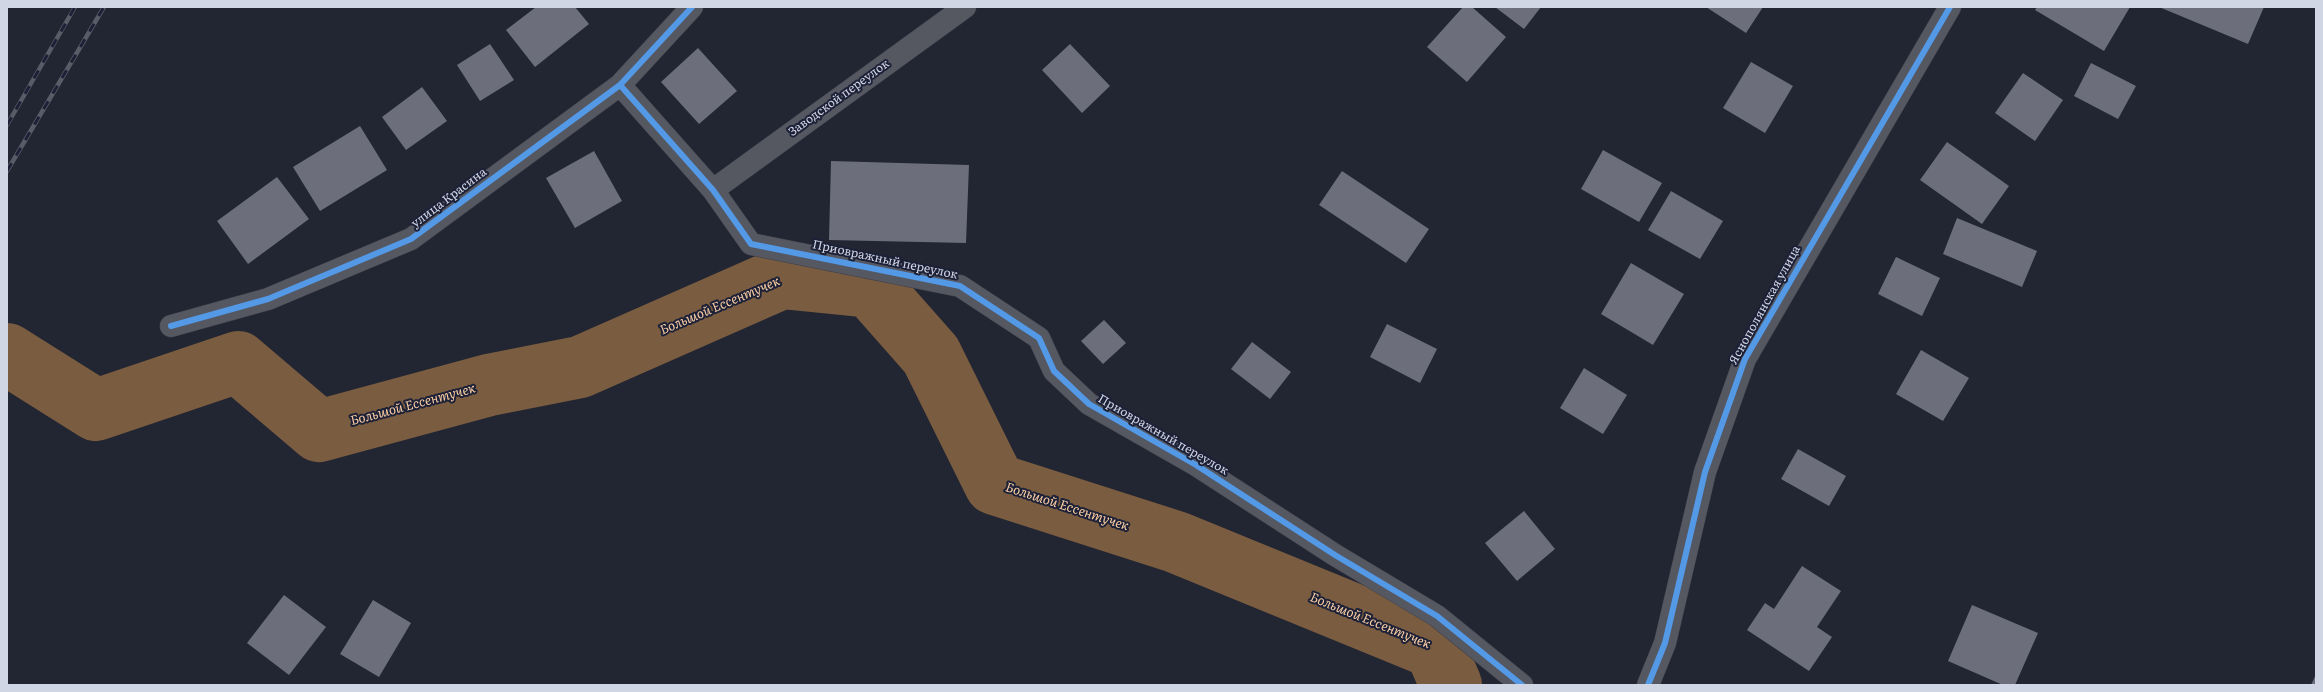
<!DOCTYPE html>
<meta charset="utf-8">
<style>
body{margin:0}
#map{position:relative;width:2323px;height:692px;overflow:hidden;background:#222532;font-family:Literata,serif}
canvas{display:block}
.frame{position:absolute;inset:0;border:8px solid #d1d6e5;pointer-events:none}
</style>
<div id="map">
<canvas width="2323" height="692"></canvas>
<div class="frame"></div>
</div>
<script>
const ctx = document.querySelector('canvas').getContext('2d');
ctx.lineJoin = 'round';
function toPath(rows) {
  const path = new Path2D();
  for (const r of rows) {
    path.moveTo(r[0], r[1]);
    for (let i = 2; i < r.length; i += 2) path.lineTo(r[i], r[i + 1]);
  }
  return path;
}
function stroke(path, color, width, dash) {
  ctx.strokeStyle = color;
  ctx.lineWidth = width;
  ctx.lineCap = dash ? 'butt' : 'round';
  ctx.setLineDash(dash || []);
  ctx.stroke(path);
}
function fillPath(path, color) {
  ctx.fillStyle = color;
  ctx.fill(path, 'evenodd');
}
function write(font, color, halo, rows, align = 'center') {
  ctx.font = font + ' Literata,serif';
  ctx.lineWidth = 4;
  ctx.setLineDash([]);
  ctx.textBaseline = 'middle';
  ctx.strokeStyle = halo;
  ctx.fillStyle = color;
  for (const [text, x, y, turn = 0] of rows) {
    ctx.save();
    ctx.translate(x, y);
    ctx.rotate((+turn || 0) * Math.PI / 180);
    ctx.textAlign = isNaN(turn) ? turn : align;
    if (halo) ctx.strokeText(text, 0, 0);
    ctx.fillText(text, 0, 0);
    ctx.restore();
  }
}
stroke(toPath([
 [7,354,96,410,238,362,319,431,489,385,580,367,782,278,871,287,931,355,995,484,1176,542,1435,648,1451,685]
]), '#7a5c40', 62);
fillPath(toPath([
 [536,7,575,7,589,24,535,67,506,30],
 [1463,7,1472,7,1506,37,1467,82,1427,47],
 [1495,7,1541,7,1524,29],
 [1706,7,1763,7,1746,33],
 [2037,7,2130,7,2104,51,2035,10],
 [2159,7,2264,7,2248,44],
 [490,44,514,80,480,101,457,65],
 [1070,44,1110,86,1082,113,1042,70],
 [698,48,737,91,699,124,661,82],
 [1751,62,1793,86,1765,133,1723,108],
 [2091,63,2136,86,2118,119,2074,96],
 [2023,73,2063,100,2035,141,1995,113],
 [422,87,447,121,406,150,382,117],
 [360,126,387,170,320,211,293,167],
 [1947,142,2009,186,1982,224,1920,180],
 [1603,150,1662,183,1639,222,1581,189],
 [594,151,622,201,575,228,546,178],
 [831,161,969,165,966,243,829,240],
 [1342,171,1429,229,1406,263,1319,205],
 [277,177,309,219,248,264,217,221],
 [1671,191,1723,221,1700,259,1648,230],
 [1957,218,2037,251,2022,287,1943,254],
 [1896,257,1940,278,1922,316,1878,294],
 [1631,263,1684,294,1653,345,1601,314],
 [1104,320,1126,343,1103,364,1081,341],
 [1387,324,1437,349,1420,383,1370,357],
 [1252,342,1291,372,1270,399,1231,369],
 [1921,350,1969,378,1943,421,1896,394],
 [1584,368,1627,395,1603,434,1560,408],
 [1798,449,1846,476,1829,506,1781,479],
 [1524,511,1555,549,1517,581,1485,543],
 [1802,566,1841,591,1817,627,1832,637,1809,671,1747,630,1765,603,1774,609],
 [284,595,326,627,289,675,247,643],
 [373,600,411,623,379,677,340,654],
 [1972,605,2038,633,2015,685,2003,685,1948,661],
 [2316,674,2316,685,2311,685]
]), '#6c6f7b');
const minor = toPath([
 [620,85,713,190,751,244,960,286,1039,338,1054,371,1089,404,1196,465,1335,555,1437,616,1522,685],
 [713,190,965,7],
 [171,326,268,299,411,239,620,85,692,7],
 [1648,685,1665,643,1705,472,1745,359,1950,7]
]);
stroke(minor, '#3c3f4a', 23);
stroke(minor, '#555761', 22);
const rail = toPath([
 [7,125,75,7],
 [7,171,104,7]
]);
stroke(rail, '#595c66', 4.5);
stroke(rail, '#1c2138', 3, [9]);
stroke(toPath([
 [620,85,713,190,751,244,960,286,1039,338,1054,371,1089,404,1196,465,1335,555,1437,616,1522,685],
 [171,326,268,299,411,239,620,85,692,7],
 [1648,685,1665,643,1705,472,1745,359,1950,7]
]), '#5399e6', 6);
write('12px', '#d1d6e5', '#1c2138', [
 ["Заводской переулок",839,98,-36],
 ["улица Красина",449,198,-37],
 ["Приовражный переулок",885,260,12],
 ["Яснополянская улица",1765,305,-61],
 ["Приовражный переулок",1163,435,30]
]);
write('italic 13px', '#fbcea4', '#1c2138', [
 ["Большой Ессентучек",720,306,-23],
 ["Большой Ессентучек",413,405,-15],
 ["Большой Ессентучек",1067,507,18],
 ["Большой Ессентучек",1370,621,22]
]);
</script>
